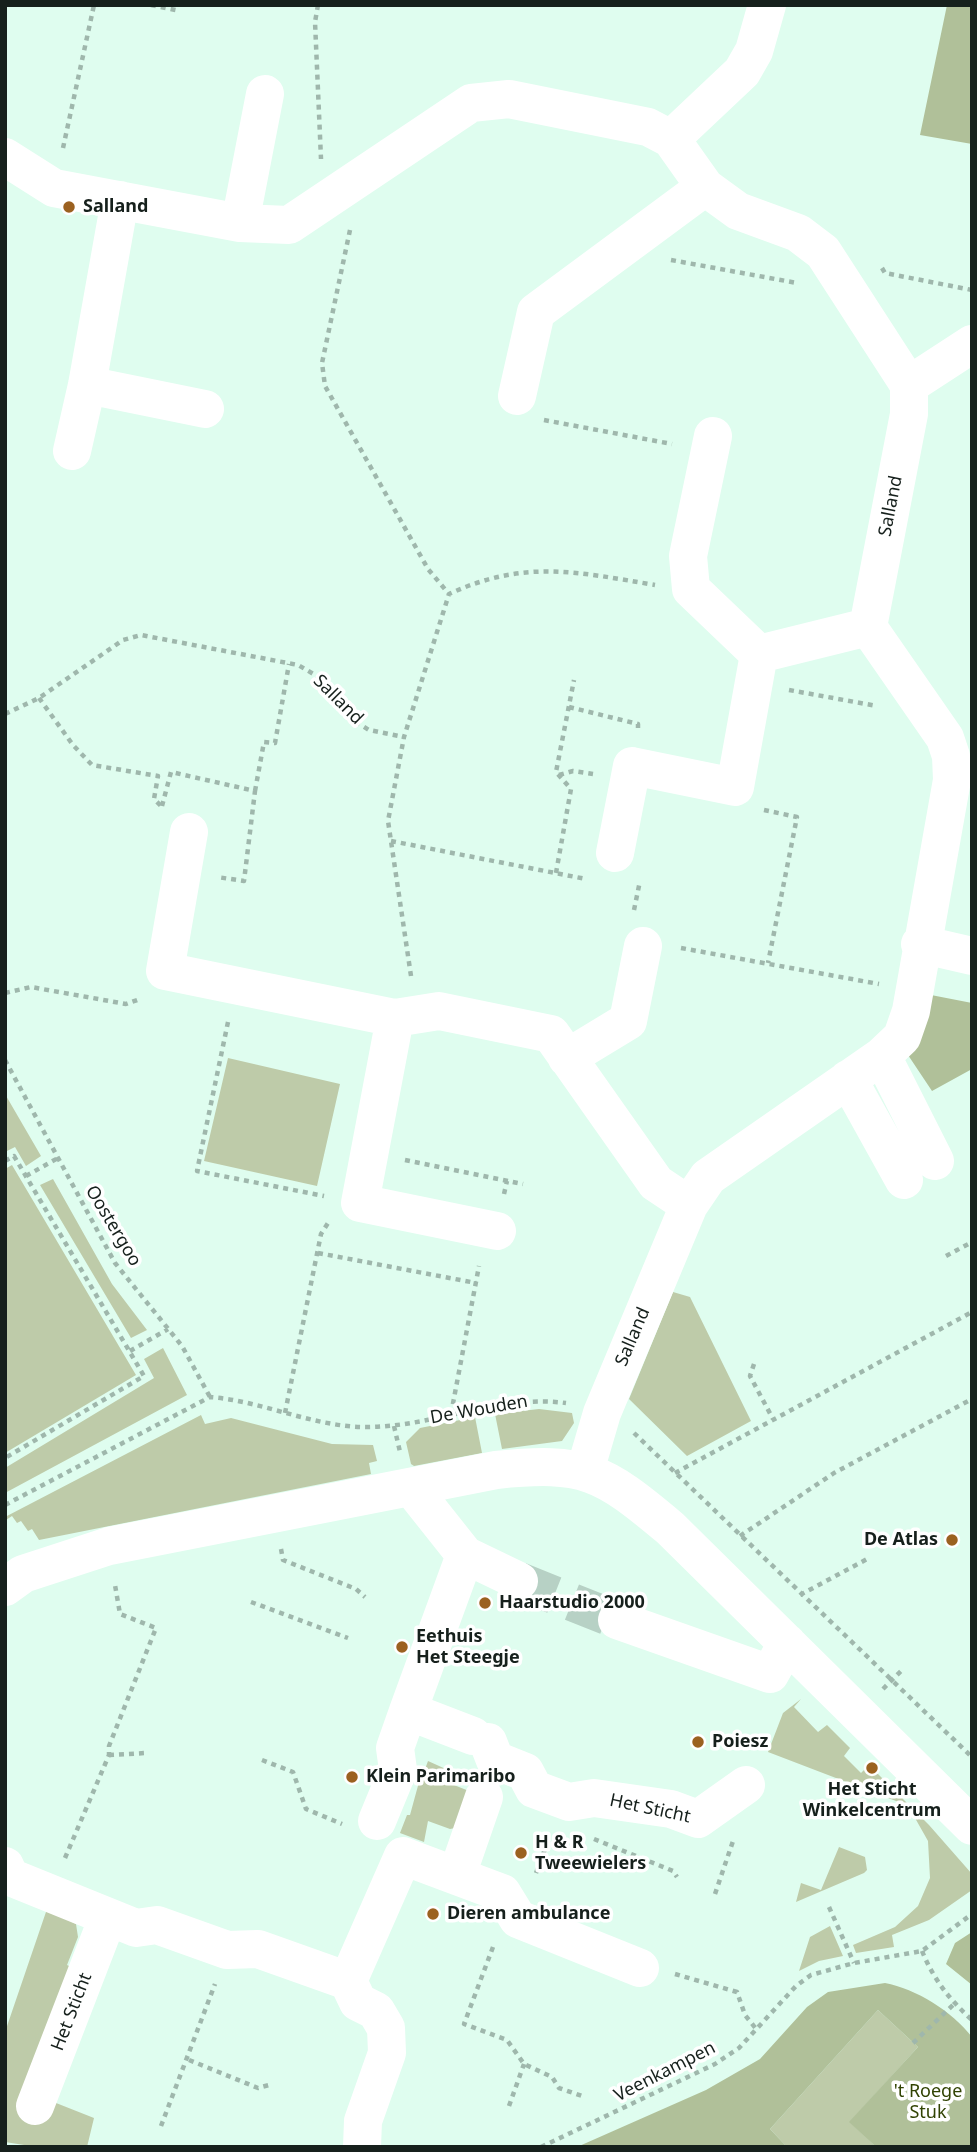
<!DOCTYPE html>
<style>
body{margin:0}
#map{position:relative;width:977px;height:2152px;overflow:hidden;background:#dffdef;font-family:"Noto Sans",sans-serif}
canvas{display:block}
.frame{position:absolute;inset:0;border:7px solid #16201c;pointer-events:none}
</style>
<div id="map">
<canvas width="977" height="2152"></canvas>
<div class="frame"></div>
</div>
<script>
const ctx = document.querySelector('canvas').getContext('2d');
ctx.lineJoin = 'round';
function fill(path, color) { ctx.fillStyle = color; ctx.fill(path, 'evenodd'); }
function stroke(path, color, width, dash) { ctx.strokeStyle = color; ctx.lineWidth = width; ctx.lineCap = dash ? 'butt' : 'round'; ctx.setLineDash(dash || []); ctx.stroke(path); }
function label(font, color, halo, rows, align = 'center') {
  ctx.font = font + ' "Noto Sans",sans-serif'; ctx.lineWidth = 7; ctx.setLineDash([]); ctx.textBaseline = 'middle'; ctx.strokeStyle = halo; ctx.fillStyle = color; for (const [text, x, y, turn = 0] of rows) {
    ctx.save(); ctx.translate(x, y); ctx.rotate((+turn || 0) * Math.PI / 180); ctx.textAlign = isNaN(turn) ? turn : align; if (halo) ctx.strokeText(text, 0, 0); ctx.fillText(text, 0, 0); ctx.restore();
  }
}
const green = new Path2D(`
 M 228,1058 L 340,1084 L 317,1186 L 204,1161 Z
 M 5,1094 L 41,1156 L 26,1166 L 15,1147 L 5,1152 Z
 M 12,1165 L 136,1375 L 5,1453 L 5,1169 Z
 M 53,1179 L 112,1284 L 147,1330 L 131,1338 L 40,1185 Z
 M 673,1292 L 690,1297 L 751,1421 L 687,1456 L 629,1399 Z
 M 163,1348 L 187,1395 L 5,1493 L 5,1468 L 154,1378 L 144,1359 Z
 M 539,1409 L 572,1413 L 574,1423 L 562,1441 L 502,1449 L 495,1414 Z
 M 201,1415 L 205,1424 L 231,1418 L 332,1444 L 373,1445 L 377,1461 L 369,1463 L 371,1474 L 39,1540 L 32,1529 L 28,1531 L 21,1521 L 17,1523 L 12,1516 L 6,1520 L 5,1517 Z
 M 475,1417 L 482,1453 L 414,1466 L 411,1464 L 406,1442 L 420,1428 Z
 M 801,1699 L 794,1707 L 818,1732 L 827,1725 L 850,1748 L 844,1756 L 861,1773 L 869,1765 L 929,1825 L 972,1874 L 972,1890 L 929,1920 L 892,1935 L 894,1947 L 856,1953 L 853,1945 L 895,1927 L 918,1906 L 930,1878 L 928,1841 L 915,1818 L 896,1801 L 768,1752 L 783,1713 Z
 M 428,1761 L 448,1770 L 444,1781 L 469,1791 L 455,1828 L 450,1829 L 428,1821 L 424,1842 L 400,1833 L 407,1815 L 410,1815 L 419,1782 L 422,1783 L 426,1774 L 424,1772 Z
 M 839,1847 L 865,1857 L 867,1870 L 864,1873 L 796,1902 L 801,1883 L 821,1890 Z
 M 47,1909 L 76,1924 L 78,1937 L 67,1965 L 71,1967 L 51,2101 L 94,2118 L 87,2147 L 37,2147 L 5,2142 L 5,2032 Z
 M 830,1926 L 843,1956 L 819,1961 L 799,1971 L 810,1937 Z
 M 878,2010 L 918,2047 L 850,2122 L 876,2147 L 787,2147 L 770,2129 Z`);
const forest = new Path2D(`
 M 947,5 L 972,5 L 972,144 L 920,135 Z
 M 931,995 L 972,1003 L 972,1069 L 932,1091 L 908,1055 Z
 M 972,1932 L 972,1985 L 946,1964 L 955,1943 Z
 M 885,1983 C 916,1989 952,2011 972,2037 L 972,2147 L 876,2147 L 849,2122 L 918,2047 L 878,2010 L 770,2129 L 787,2147 L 577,2147 L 706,2090 L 760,2059 L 807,2007 L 828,1992 Z`);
const minorTunnel = new Path2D(`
 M 519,1581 L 617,1620`);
const path = new Path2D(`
 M 151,5 L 180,11
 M 318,5 L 315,22 L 321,159
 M 63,148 L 94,5
 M 350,230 L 322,363 L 325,386 L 428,569 L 449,594
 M 671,260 L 797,283
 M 882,268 L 885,273 L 972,290
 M 544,420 L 672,444
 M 789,690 L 877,706
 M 39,698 L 73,745 L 92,765 L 158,776 L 154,799 L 162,807
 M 569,707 L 638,724 L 638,728
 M 5,714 L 39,698 L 123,640 L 141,635 L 298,665 L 317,676 L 353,720 L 369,730 L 404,737
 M 559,775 L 573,771 L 593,774
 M 255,791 L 264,742 L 275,743 L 289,664
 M 162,806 L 171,772 L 255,791 L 244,881 L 217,877
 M 764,810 L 797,817 L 768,963
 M 391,841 L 586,879
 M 556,873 L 571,789 L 556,772 L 574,680
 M 634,910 L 640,881
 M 681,948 L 879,984
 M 411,976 L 388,821 L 404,737 L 449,594 C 525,559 577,572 655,585
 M 5,993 L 31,987 L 126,1004 L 140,999
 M 228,1022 L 197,1171 L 324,1196
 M 5,1060 L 115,1263 L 182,1346 L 210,1397
 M 405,1160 L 523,1184
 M 5,1161 L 14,1156 L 144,1376 L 5,1458
 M 26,1176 L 58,1158
 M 504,1194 L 507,1181
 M 318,1253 L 476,1283
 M 946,1256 L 972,1242
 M 130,1351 L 168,1329
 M 754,1364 L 750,1376 L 773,1419
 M 285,1413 L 321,1234 L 328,1223
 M 451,1414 L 479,1266
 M 394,1426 L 400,1452
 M 634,1433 L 972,1757
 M 675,1473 L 972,1312
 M 5,1505 L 210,1397 C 262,1401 311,1426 363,1427 C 433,1428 496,1394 566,1403
 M 740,1536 L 834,1473 L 972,1399
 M 281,1549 L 283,1560 L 356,1589 L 365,1597
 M 800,1595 L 869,1558
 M 251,1602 L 348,1638
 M 883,1689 L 902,1670
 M 109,1755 L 146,1753
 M 262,1760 L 293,1772 L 306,1809 L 342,1824
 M 594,1839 L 673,1871 L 677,1877
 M 65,1858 L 109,1755 L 109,1746 L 156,1628 L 120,1614 L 115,1585
 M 536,1873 L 550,1836
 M 715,1894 L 733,1841
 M 829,1907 L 854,1963
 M 493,1947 L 464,2024 L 507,2040 L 524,2064 L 552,2077 L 559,2088 L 582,2096
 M 922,1951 C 934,1980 949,1999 972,2020
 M 675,1974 L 737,1992 L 745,2015 L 757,2030
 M 913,2043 L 954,2004
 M 189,2060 L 258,2088 L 269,2085
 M 509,2106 L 524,2064
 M 161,2126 L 215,1984
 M 541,2147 L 715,2064 L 739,2048 L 796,1986 L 811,1975 L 854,1963 L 922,1951 L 972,1914`);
const minor = new Path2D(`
 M 671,139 L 742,72 L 754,51 L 767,5
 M 5,157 L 54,188 L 240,223 L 289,225 L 471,103 L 509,99 L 648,127 L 671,139 L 705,187 L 738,211 L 798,233 L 823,252 L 909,385 L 909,414 L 868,627 L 945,738 L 951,756 L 952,780 L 911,1011 L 902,1037 L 882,1056 L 708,1177 L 689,1205 L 602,1413 L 585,1471
 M 240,223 L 265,94
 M 87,385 L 205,409
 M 909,385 L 972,344
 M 517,396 L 536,312 L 705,187
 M 713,436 L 688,556 L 691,589 L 759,654
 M 72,451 L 87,385 L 120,200
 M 759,654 L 868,627
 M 189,832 L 165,971 L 395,1018 L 439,1011 L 551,1034 L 656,1183 L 689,1205
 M 615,853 L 632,766 L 735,787 L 759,654
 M 920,944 L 972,956
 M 395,1018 L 360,1203 L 497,1231
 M 882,1056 L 935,1161
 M 567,1058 L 628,1021 L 643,946
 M 848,1079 L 904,1180
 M 411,1487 L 465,1555 L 519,1581
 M 465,1555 L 408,1711 L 473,1736
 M 5,1587 L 23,1574 L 109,1546 L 496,1470 C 585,1461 602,1471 670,1528 L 972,1826
 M 617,1620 L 770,1674 L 787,1643
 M 488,1742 L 495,1760 L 525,1772 L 534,1789 L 569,1802 L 594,1798 L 671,1809 L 698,1819 L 746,1785
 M 377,1821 L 398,1770 L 395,1748 L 408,1711
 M 5,1866 L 10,1877 L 136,1928 L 157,1925 L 227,1950 L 258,1949 L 348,1981 L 403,1856 L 502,1893 L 518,1919 L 640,1968
 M 457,1875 L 484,1797
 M 348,1981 L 358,2002 L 376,2011 L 386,2028 L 387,2053 L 363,2121 L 362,2147
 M 35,2106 L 108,1917`);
const markers = [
 [69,207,7,"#9b6120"],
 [952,1540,7,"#9b6120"],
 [485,1603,7,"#9b6120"],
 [402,1647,7,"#9b6120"],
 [698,1742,7,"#9b6120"],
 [872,1768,7,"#9b6120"],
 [352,1777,7,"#9b6120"],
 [521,1853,7,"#9b6120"],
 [433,1914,7,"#9b6120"]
];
const poiNames = [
 ["Salland",83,207],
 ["De Atlas",938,1540,"right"],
 ["Haarstudio 2000",499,1603],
 ["Eethuis",416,1637],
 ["Het Steegje",416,1658],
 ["Poiesz",712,1742],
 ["Klein Parimaribo",366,1777],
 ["Het Sticht",872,1790,"center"],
 ["Winkelcentrum",872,1811,"center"],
 ["H & R",535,1843],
 ["Tweewielers",535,1864],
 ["Dieren ambulance",447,1914]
];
const streetNames = [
 ["Salland",891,506,-79],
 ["Salland",338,700,45],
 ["Oostergoo",113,1226,59],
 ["Salland",633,1337,-67],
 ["De Wouden",479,1410,-10],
 ["Het Sticht",650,1809,12],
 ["Het Sticht",72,2012,-69],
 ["Veenkampen",665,2072,-27]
];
const parkNames = [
 ["'t Roege",928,2092],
 ["Stuk",928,2113]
];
fill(green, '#becba9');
fill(forest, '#b0c099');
stroke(minorTunnel, '#b7d1c5', 38, [38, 19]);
stroke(path, '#9fb7ac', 4.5, [5, 5]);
stroke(minor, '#fff', 38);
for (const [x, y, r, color] of markers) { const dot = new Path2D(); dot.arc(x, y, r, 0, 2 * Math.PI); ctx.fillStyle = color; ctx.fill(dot); stroke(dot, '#fff', 2.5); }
label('bold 18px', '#16201c', '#fff', poiNames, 'left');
label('18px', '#16201c', '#fff', streetNames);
label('18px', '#314303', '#fff', parkNames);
</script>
